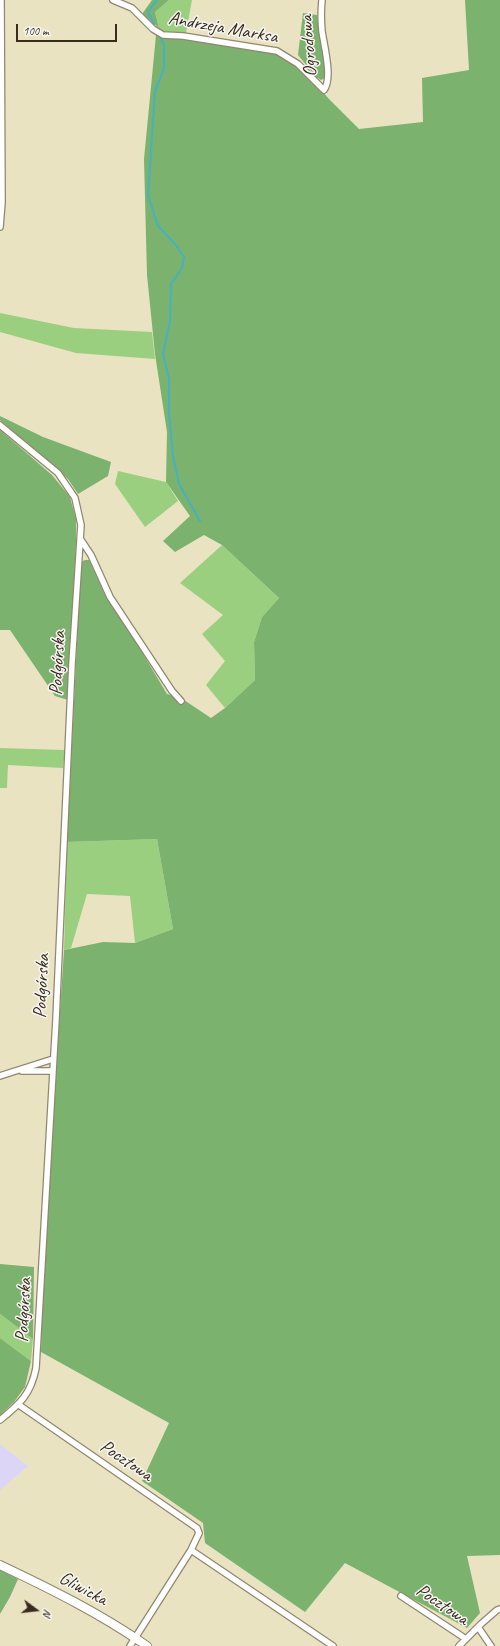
<!DOCTYPE html>
<meta charset="utf-8">
<style>
body{margin:0}
#map{position:relative;width:500px;height:1646px;overflow:hidden;background:#e9e3c2;font-family:Caveat,sans-serif}
canvas{display:block}
.north{position:absolute;left:16px;top:1590px;width:40px;height:40px;-webkit-text-stroke:3px #f6f6f2;paint-order:stroke;rotate:105deg;font-size:11px;font-weight:700;line-height:16px;text-align:center;color:#3b2a1e}
.north::after{content:'';display:block;margin:auto;width:14px;height:18px;background:#3b2a1e;clip-path:polygon(50% 0,100% 100%,50% 72%,0 100%)}
.scale{position:absolute;left:16px;top:24px;width:101px;height:18px;box-sizing:border-box;border:2px solid #3b2a1e;border-top:0;padding-left:5px;font-size:12px;line-height:14px;white-space:nowrap;color:#3b2a1e;-webkit-text-stroke:3px #f6f6f2;paint-order:stroke}
</style>
<div id="map">
<canvas width="500" height="1646"></canvas>
<div class="north">N</div>
<div class="scale">100 m</div>
</div>
<script>
const ctx = document.querySelector('canvas').getContext('2d');
ctx.lineJoin = 'round';
function fill(path, color) { ctx.fillStyle = color; ctx.fill(path, 'evenodd'); }
function stroke(path, color, width, dash) { ctx.strokeStyle = color; ctx.lineWidth = width; ctx.lineCap = dash ? 'butt' : 'round'; ctx.setLineDash(dash || []); ctx.stroke(path); }
function label(font, color, halo, rows, align = 'center') {
  ctx.font = font + ' Caveat,sans-serif'; ctx.lineWidth = 3; ctx.setLineDash([]); ctx.textBaseline = 'middle'; ctx.strokeStyle = halo; ctx.fillStyle = color; for (const [text, x, y, turn = 0] of rows) {
    ctx.save(); ctx.translate(x, y); ctx.rotate((+turn || 0) * Math.PI / 180); ctx.textAlign = isNaN(turn) ? turn : align; if (halo) ctx.strokeText(text, 0, 0); ctx.fillText(text, 0, 0); ctx.restore();
  }
}
const built = new Path2D(`
 M 0,1444 L 28,1466 L 0,1490 Z`);
const green = new Path2D(`
 M 169,0 L 192,0 L 186,33 L 163,32 L 159,28 L 155,12 Z
 M 0,313 L 74,328 L 152,332 L 155,359 L 76,353 L 0,332 Z
 M 118,471 L 166,482 L 178,501 L 145,527 L 115,484 Z
 M 222,545 L 279,598 L 262,617 L 254,642 L 255,680 L 225,708 L 206,685 L 225,661 L 202,634 L 223,615 L 180,583 Z
 M 0,748 L 65,750 L 63,768 L 8,765 L 7,788 L 0,788 Z
 M 157,839 L 173,929 L 135,943 L 130,896 L 87,894 L 71,948 L 64,950 L 67,842 Z
 M 0,1314 L 33,1339 L 31,1361 L 0,1338 Z`);
const forest = new Path2D(`
 M 152,0 L 169,0 L 155,12 L 159,28 L 142,14 Z
 M 465,0 L 500,0 L 500,1555 L 467,1556 L 480,1613 L 467,1628 L 345,1563 L 305,1612 L 205,1543 L 203,1523 L 142,1481 L 169,1423 L 41,1352 L 43,1268 L 64,950 L 103,942 L 135,943 L 173,929 L 157,839 L 67,842 L 81,562 L 85,560 L 89,560 L 106,597 L 130,632 L 167,694 L 184,700 L 211,718 L 225,708 L 255,680 L 254,642 L 262,617 L 279,598 L 222,545 L 204,535 L 175,552 L 163,541 L 190,516 L 166,482 L 167,432 L 155,354 L 147,275 L 144,159 L 156,35 L 197,38 L 278,52 L 298,64 L 329,99 L 359,129 L 423,122 L 422,78 L 469,70 Z
 M 303,13 L 317,15 L 325,69 L 325,78 L 321,80 L 316,77 L 298,55 Z
 M 0,416 L 43,437 L 111,462 L 108,476 L 78,494 L 68,479 L 0,420 Z
 M 0,430 L 52,475 L 70,497 L 76,519 L 76,544 L 68,700 L 55,696 L 10,630 L 0,630 Z
 M 0,1264 L 34,1267 L 33,1339 L 0,1314 Z
 M 0,1338 L 31,1361 L 25,1387 L 14,1402 L 0,1415 Z
 M 0,1570 L 18,1579 L 10,1597 L 0,1614 Z`);
const stream = new Path2D(`
 M 154,24 L 148,12 L 157,0
 M 161,39 L 164,45 L 164,69 L 155,91 L 148,195 L 158,226 L 175,244 L 184,257 L 182,268 L 171,284 L 170,321 L 163,354 L 169,378 L 169,413 L 173,456 L 179,484 L 200,521`);
const street = new Path2D(`
 M 113,0 L 132,8 L 153,29 L 163,35 L 183,36 L 277,51 L 298,64 L 324,90 C 333,78 324,46 322,31 C 321,21 321,10 322,0
 M 0,227 L 2,202 L 1,0
 M 0,425 L 58,473 L 75,498 L 81,525 L 72,664 L 56,1019 L 36,1368 C 31,1394 20,1404 0,1420
 M 81,540 L 91,555 L 110,597 L 172,691 L 181,701
 M 22,1071 L 53,1071
 M 0,1076 L 53,1059
 M 19,1405 L 197,1528 L 199,1533 L 191,1550 L 130,1646
 M 191,1550 L 333,1646
 M 401,1596 L 466,1639
 M 478,1627 L 491,1646
 M 459,1646 L 481,1624 L 497,1610 L 500,1609`);
const secondary = new Path2D(`
 M 0,1565 C 51,1589 101,1614 147,1646`);
const streetNames = [
 ["Andrzeja Marksa",223,28,10],
 ["Ogrodowa",309,46,-94],
 ["Podgórska",58,663,-87],
 ["Podgórska",42,986,-87],
 ["Podgórska",24,1310,-87],
 ["Pocztowa",126,1461,34],
 ["Gliwicka",83,1589,28],
 ["Pocztowa",442,1605,34]
];
fill(built, '#ddd5f6');
fill(green, '#9acf80');
fill(forest, '#7bb26e');
stroke(stream, '#45b1c2', 2);
stroke(street, '#928670', 8);
stroke(secondary, '#928670', 10);
stroke(street, '#fff', 5.5);
stroke(secondary, '#fff', 8);
label('19px', '#3b2a1e', '#f6f6f2', streetNames);
</script>
